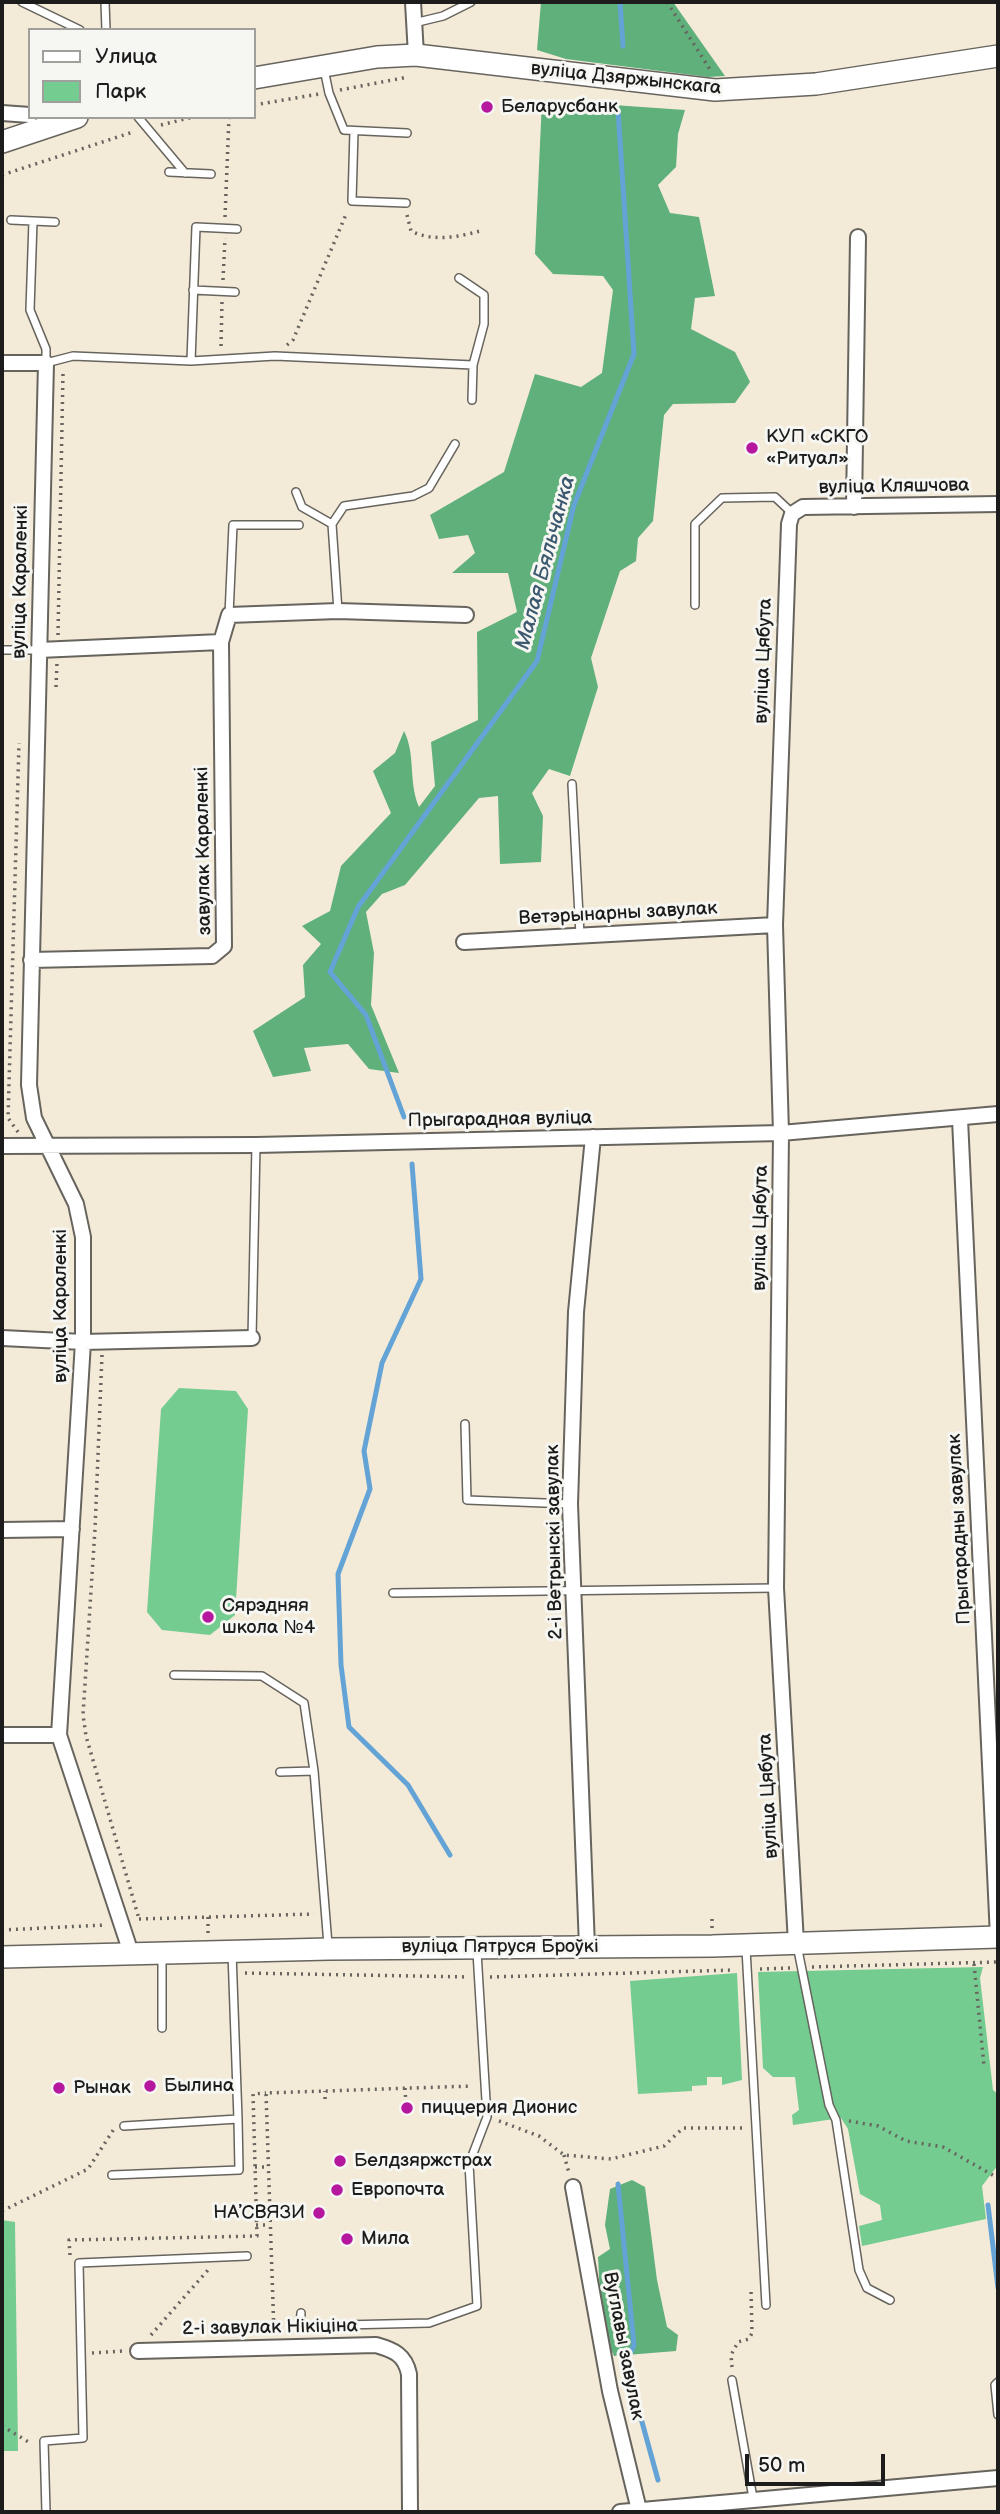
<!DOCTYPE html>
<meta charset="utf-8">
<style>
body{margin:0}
#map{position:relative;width:1000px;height:2514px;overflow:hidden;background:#f3ead8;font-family:"Balsamiq Sans",sans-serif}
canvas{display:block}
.frame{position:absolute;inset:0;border:4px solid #1c1c1c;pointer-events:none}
.legend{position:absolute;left:28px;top:28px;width:228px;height:91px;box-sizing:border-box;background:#f6f6f2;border:2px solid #9f9f9c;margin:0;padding:9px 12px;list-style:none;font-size:21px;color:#1c1c1c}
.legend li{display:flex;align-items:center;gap:14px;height:35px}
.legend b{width:35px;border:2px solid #9f9f9c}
.scale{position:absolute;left:745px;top:2454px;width:140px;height:32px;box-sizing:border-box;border:4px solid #1c1c1c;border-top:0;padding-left:9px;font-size:21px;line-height:24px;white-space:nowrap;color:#1c1c1c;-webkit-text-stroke:5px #f6f6f2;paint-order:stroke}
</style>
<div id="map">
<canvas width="1000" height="2514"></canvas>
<div class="frame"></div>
<ul class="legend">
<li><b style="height:9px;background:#fff"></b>Улица</li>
<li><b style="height:19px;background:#74cc91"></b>Парк</li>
</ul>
<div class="scale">50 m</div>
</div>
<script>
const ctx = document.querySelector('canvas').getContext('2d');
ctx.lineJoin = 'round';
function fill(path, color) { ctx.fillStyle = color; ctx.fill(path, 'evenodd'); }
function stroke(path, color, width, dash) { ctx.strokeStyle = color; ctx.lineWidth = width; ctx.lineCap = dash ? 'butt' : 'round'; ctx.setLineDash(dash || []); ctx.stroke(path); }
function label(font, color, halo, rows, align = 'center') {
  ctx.font = font + ' "Balsamiq Sans",sans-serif'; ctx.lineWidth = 6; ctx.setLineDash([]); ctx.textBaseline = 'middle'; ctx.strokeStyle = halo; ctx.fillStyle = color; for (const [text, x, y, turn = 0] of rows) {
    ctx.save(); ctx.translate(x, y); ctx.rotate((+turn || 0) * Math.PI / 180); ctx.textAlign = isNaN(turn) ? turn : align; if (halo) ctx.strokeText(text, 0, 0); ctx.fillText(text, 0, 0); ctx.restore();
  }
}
const green = new Path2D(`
 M 179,1388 L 236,1391 L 248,1409 L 235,1615 L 210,1635 L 162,1630 L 147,1612 L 161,1409 Z
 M 983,1967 L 980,1978 L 993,2090 L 998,2094 L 998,2165 L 982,2186 L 986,2219 L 862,2246 L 859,2226 L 882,2220 L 880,2205 L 860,2194 L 848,2129 L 841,2118 L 793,2125 L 792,2115 L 799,2110 L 795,2077 L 773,2077 L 763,2068 L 758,1972 Z
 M 737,1973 L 742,2080 L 722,2085 L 722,2077 L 707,2077 L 707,2085 L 692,2086 L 692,2091 L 638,2094 L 630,1981 Z
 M 2,2220 L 15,2222 L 18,2451 L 2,2451 Z`);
const forest = new Path2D(`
 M 541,2 L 673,2 L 725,76 L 708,77 L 566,59 L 537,50 Z
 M 542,100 L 685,110 L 678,134 L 676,167 L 658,185 L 670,213 L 699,217 L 715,296 L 695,298 L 691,329 L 735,352 L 750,382 L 735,403 L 673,404 L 664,415 L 653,521 L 638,538 L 636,561 L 620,571 L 591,658 L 598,687 L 570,776 L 549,769 L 532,793 L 543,816 L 541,862 L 500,864 L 498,796 L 479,798 L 405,885 L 382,894 L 366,912 L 374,953 L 371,1005 L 399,1073 L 369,1069 L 348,1044 L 304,1048 L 311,1071 L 273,1077 L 253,1031 L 305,997 L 303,965 L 321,944 L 302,926 L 330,911 L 341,866 L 391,813 L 373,771 L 395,753 L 404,731 C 416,755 408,781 419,807 L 435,786 L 431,742 L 478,720 L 477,632 L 517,612 L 508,573 L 452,573 L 475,553 L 468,535 L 439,539 L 430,515 L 504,472 L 535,374 L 581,387 L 602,373 L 613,290 L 603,276 L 553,274 L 535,254 Z
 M 632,2180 L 645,2187 L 657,2280 L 667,2327 L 678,2335 L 676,2351 L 614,2356 C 599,2326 600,2289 598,2257 L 610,2249 L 605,2225 L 610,2189 Z`);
const stream = new Path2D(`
 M 620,2 L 623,46
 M 404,1117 L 366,1015 L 330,972 L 358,907 L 537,661 L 574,505 L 634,354 L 618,110
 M 412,1164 L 421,1279 L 382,1363 L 364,1451 L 370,1489 L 338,1574 L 341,1665 L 349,1727 L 408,1785 L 450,1855
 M 618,2184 L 634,2345 L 626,2364 L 658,2480
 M 988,2205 L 998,2288`);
const path = new Path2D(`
 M 667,2 L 711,71
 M 340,90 L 408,77
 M 254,105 L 319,94
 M 161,125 L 193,117
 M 2,175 L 133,132
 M 407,215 L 411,231 C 432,242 459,237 480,231
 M 225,217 L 229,117
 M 223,280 L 225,238
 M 287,345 L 293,340 L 347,212
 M 221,346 L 222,301
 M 58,635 L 63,373
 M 56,687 L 57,663
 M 18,1132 L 8,1118 L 19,743
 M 102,1355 L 95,1529 L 83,1715 L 86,1736 L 139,1919
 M 208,1917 L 208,1933
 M 139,1919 L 314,1914
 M 712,1928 L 712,1916
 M 2,1930 L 105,1925
 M 974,1964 L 984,2066
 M 812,1967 L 998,1962
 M 760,1969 L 790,1968
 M 245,1973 L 469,1977
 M 490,1977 L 734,1970
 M 405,2088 L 406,2104
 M 325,2099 L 325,2091
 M 499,2121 L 539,2136 L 564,2155 L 611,2159 L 664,2146 L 683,2128 L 746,2128
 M 849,2121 L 878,2126 L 906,2141 L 943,2147 L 998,2178
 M 564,2155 L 569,2173
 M 255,2167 L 268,2167
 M 2,2211 L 88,2169 L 114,2129
 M 256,2225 L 270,2225
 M 70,2255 L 69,2240 L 257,2236 L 253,2094 L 266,2093
 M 274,2334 L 266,2093 L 472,2086
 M 151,2335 L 208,2270
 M 92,2353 L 123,2351
 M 732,2367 L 731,2355 L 738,2342 L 749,2339 L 752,2333 L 751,2290
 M 2,2426 L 32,2444`);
const lane = new Path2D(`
 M 22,2 L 80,30
 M 105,2 L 106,30
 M 414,23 L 443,16 L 471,2
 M 324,69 L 329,93 L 344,130 L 407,133
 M 138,117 L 185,173
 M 354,131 L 352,201 L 406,203
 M 169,172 L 211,174
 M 11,220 L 55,222
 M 33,221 L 30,310 L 46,349 L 46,363 L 73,356 L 191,361 L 275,356 L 473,365
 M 459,278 L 484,295 L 484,324 L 473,365 L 472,400
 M 193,290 L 235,292
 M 191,361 L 196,227 L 237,229
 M 296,492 L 302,507 L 332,524
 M 695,605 L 695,524 L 722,498 L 775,497 L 792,513
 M 338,611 L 332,524 L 344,506 L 413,496 L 429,488 L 455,444
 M 229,615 L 233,525 L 299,525
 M 2,650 L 39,650
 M 572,784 L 580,935
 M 252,1338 L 256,1145
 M 465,1424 L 467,1500 L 570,1504
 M 393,1593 L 776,1588
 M 174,1675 L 262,1676 L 304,1703 L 314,1771 L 328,1945
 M 280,1772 L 314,1771
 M 797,1945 L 829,2105 L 836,2120 L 859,2270 L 867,2288 L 890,2300
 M 746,1949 L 766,2305
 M 162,2028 L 162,1956
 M 124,2126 L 238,2119 L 232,1953
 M 112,2175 L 239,2170 L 238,2119
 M 301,2313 L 300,2326 L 429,2323 L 477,2306 L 469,2164 L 487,2117 L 477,1952
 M 732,2380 L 753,2498
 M 998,2382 L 995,2385 L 998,2415
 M 46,2512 L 44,2441 L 83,2438 L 79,2263 L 247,2256`);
const street = new Path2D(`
 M 413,2 L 416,55
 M 2,113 L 30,115
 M 2,363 L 46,363 L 29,1085 L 34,1118 L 76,1204 L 83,1237 L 83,1342 L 59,1735 L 132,1956
 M 854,507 L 858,237
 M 39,650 L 221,642
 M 464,942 L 775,925
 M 31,960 L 212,956 L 224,946 L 221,642 L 229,615 L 338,611 L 466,615
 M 960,1119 L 998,1937
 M 2,1146 L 256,1145 L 781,1133 L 998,1114
 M 2,1338 L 83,1342 L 252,1338
 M 2,1530 L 72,1529
 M 2,1735 L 59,1735
 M 796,1943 L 776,1588 L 781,1133 L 775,925 L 789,524 L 792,514 L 803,507 L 998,504
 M 587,1947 L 570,1504 L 576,1312 L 593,1137
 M 573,2187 L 610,2391 L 639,2510
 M 138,2351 L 376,2345 C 394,2350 405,2355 409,2374 L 410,2512
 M 620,2512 L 998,2478`);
const secondary = new Path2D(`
 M 254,78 L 377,57 L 416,55 L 715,90 L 816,84 L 998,56
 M 2,142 L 77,117
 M 2,1957 L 329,1949 L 712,1946 L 998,1937`);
const markers = [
 [487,107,7,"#b5179e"],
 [752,448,7,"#b5179e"],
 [208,1617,7,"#b5179e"],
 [150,2086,7,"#b5179e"],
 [59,2088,7,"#b5179e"],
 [407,2108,7,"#b5179e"],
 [340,2161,7,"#b5179e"],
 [337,2190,7,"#b5179e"],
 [319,2213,7,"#b5179e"],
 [347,2239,7,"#b5179e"]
];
const streetNames = [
 ["вуліца Дзяржынскага",626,79,6],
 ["вуліца Кляшчова",894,487,-1],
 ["вуліца Караленкі",21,582,-89],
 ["вуліца Цябута",764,661,-88],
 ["завулак Караленкі",204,851,-91],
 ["Ветэрынарны завулак",618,914,-3],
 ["Прыгарадная вуліца",500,1120,-1],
 ["вуліца Цябута",761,1228,-89],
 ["вуліца Караленкі",61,1306,-90],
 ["Прыгарадны завулак",960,1529,-93],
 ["2-і Ветрынскі завулак",555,1542,-91],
 ["вуліца Цябута",769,1796,-93],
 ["вуліца Пятруся Броўкі",500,1947],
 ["2-і завулак Нікіціна",270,2328,-1],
 ["Вуглавы завулак",623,2346,79]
];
const poiNames = [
 ["Беларусбанк",501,107],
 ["КУП «СКГО",766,437],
 ["«Ритуал»",766,459],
 ["Сярэдняя",222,1606],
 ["школа №4",222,1628],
 ["Былина",164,2086],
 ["Рынак",73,2088],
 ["пиццерия Дионис",421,2108],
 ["Белдзяржстрах",354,2161],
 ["Европочта",351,2190],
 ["НАʼСВЯЗИ",305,2213,"right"],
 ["Мила",361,2239]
];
const waterNames = [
 ["Малая Бяльчанка",546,563,-75]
];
fill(green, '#74cc91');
fill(forest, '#5fb07b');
stroke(stream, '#64a3d6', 5);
stroke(lane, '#67645e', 10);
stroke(street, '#67645e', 18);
stroke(secondary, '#67645e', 24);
stroke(path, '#67645e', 3.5, [2, 5]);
stroke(lane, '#fff', 7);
stroke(street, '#fff', 14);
stroke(secondary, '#fff', 21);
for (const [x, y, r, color] of markers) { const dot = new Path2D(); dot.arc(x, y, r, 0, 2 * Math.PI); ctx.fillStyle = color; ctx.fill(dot); stroke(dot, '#f6f6f2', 2.5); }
label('19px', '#1c1c1c', '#f6f6f2', streetNames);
label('19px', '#1c1c1c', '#f6f6f2', poiNames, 'left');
label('italic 21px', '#3c5970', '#f6f6f2', waterNames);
</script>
